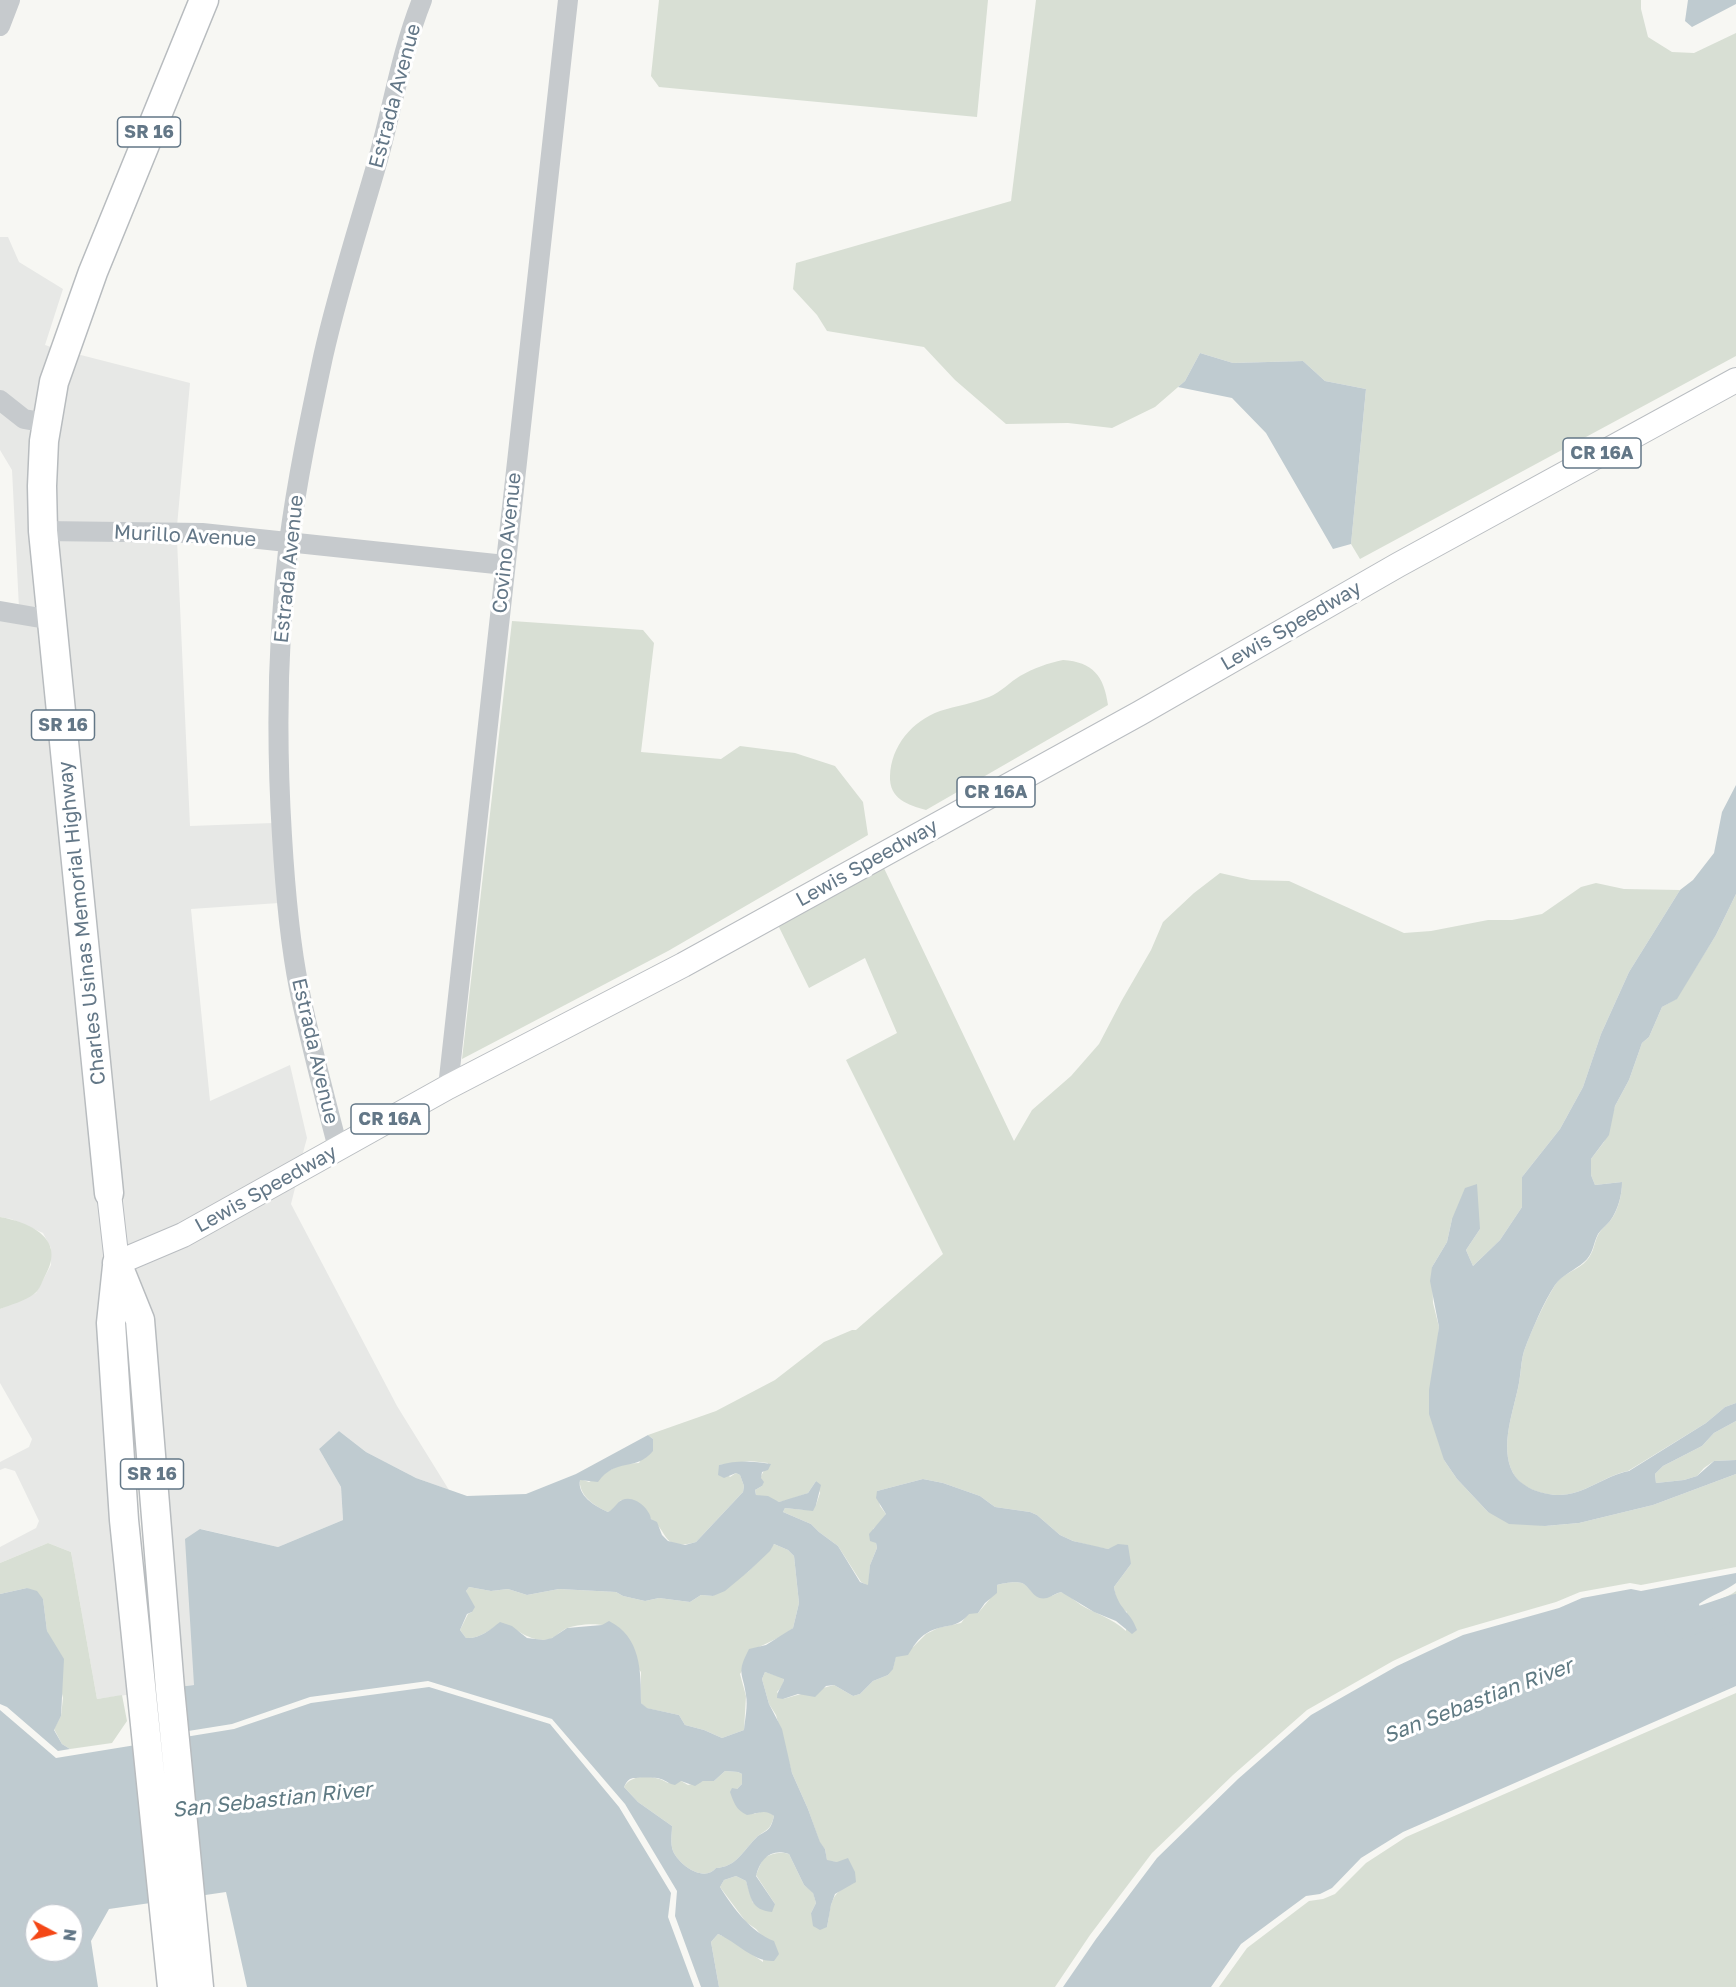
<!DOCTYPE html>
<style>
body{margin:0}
#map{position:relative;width:1736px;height:1987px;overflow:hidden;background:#f7f7f3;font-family:"Golos Text",sans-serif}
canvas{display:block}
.north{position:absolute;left:24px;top:1903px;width:60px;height:60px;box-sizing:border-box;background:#fff;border:2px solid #c1c9cf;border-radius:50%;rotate:97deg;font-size:16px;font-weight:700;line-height:24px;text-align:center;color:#637787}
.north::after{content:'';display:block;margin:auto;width:21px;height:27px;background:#f44716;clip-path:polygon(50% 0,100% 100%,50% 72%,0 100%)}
</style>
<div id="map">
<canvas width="1736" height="1987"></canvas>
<div class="north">N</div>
</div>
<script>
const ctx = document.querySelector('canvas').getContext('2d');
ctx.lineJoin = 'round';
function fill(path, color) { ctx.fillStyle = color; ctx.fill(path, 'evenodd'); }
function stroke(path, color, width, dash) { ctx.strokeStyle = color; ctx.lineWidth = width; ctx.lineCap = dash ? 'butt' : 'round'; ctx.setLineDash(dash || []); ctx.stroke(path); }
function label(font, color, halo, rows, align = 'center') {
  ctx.font = font + ' "Golos Text",sans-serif'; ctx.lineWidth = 6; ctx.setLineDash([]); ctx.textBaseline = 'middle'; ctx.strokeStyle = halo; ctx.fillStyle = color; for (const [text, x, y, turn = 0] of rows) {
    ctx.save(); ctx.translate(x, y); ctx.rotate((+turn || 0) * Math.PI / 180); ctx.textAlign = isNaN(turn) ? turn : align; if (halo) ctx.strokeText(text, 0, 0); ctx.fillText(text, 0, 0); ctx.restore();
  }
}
const built = new Path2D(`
 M 0,237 L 8,237 L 19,262 L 63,289 L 45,345 L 57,349 L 40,415 L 28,413 L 0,390 Z
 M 73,353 L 190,383 L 177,526 L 51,525 L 50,487 Z
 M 0,410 L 38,429 L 43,612 L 19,608 L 12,470 L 0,450 Z
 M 52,539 L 177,540 L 190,826 L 273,823 L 279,903 L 191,909 L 210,1101 L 290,1065 L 307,1138 L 301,1160 L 124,1252 Z
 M 0,618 L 45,626 L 101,1200 L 133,1694 L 97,1699 L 71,1552 L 48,1543 L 0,1563 L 0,1547 L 36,1528 L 39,1521 L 15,1471 L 5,1468 L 0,1470 L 0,1462 L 29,1447 L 32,1439 L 0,1383 L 0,1309 L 36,1293 L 51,1265 L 51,1248 L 43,1233 L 11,1219 L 0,1217 Z
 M 297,1180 L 291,1204 L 397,1406 L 449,1490 L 416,1478 L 366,1452 L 339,1431 L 319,1449 L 341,1487 L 343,1520 L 278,1547 L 201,1529 L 194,1685 L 178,1687 L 127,1267 Z`);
const green = new Path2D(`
 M 659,0 L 988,0 L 977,117 L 659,87 L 651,76 Z
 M 1036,0 L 1641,0 L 1641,9 L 1648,37 L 1672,52 L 1694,53 L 1736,33 L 1736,356 L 1360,559 L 1351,544 L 1366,389 L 1325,381 L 1303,361 L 1233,363 L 1200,353 L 1185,381 L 1155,407 L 1112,428 L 1068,423 L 1006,424 L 955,380 L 924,347 L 827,331 L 817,315 L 793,289 L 796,263 L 1011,201 Z
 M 512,621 L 643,630 L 654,643 L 641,752 L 721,759 L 740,746 L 795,753 L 835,766 L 863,802 L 868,835 L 668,951 L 462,1059 Z
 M 1063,660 C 1093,662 1104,676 1108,705 L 926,810 C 908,805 889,799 890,776 C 891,746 912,721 940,711 C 956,706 974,703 989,697 C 1001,692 1010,682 1020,676 C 1034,668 1048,663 1063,660 Z
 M 882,864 L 1014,1141 L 1032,1110 L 1071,1076 L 1099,1044 L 1122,1000 L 1151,950 L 1163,922 L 1194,893 L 1220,873 L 1251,880 L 1289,881 L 1404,933 L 1431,931 L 1488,920 L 1512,920 L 1542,914 L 1581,887 L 1596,883 L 1624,889 L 1680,890 L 1629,972 L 1601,1034 L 1583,1087 L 1560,1129 L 1522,1177 L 1522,1207 L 1500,1240 L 1473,1266 L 1466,1250 L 1480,1229 L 1452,1219 L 1447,1242 L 1432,1267 L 1433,1303 L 1439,1327 L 1437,1350 L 1444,1460 L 1457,1479 L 1488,1512 L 1545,1526 L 1579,1523 L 1653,1505 L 1736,1474 L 1736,1567 L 1641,1585 L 1630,1583 L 1580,1592 L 1556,1602 L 1459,1630 L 1393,1661 L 1307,1710 L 1233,1775 L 1152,1853 L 1090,1935 L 1055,1987 L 719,1987 L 711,1942 L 718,1934 L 730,1939 L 763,1962 L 763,1937 L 756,1929 L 746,1922 L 720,1887 L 724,1880 L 736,1876 L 746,1881 L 753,1903 L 775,1904 L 756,1875 L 763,1858 C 772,1854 779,1851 789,1854 L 804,1885 L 813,1892 L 816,1903 L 811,1913 L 827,1927 C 830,1914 829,1898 841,1890 L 837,1862 L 827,1861 L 825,1849 L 820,1843 L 808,1809 L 792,1773 L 776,1715 L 769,1704 L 762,1679 L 765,1672 L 784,1678 L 783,1685 L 777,1692 L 783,1699 L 834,1685 L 853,1696 L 860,1694 L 873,1681 L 888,1675 L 893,1668 L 896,1656 L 913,1647 L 926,1634 L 938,1628 L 961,1623 L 969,1613 L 978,1613 L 989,1600 L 997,1585 C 1003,1583 1016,1581 1022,1583 C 1030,1586 1033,1599 1047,1597 C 1051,1597 1057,1593 1061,1592 C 1068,1594 1074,1600 1081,1605 C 1096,1614 1112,1618 1126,1631 L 1127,1612 C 1117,1606 1116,1598 1114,1587 L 1131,1564 L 1114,1547 L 1108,1549 L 1096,1547 L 1073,1541 L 1060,1535 L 1037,1515 L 1030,1512 L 995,1507 L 980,1496 L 943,1483 L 923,1479 L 877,1491 L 880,1506 L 886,1514 L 883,1520 L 873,1529 L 877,1548 L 870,1565 L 869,1586 L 861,1582 L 838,1546 L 819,1532 L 811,1524 L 783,1512 L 785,1508 L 805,1510 L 816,1505 L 820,1493 L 816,1481 L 808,1493 L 788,1500 L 779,1502 L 756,1495 L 755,1490 L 762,1486 L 760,1478 L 768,1463 L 750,1461 L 719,1465 L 730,1477 L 736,1473 L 740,1475 L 744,1486 L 743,1492 L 696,1542 C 662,1552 670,1533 650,1518 C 641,1512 630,1506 621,1500 L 614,1509 L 608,1512 C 594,1506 578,1495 580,1479 L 589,1482 L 621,1464 L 639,1463 L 653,1439 L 648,1435 L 716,1411 L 775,1380 L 824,1342 L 852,1330 L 856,1330 L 943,1254 L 846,1060 L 897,1033 L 865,958 L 809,988 L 776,921 Z
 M 1736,894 L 1736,1403 L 1725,1407 L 1706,1423 L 1628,1471 C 1603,1476 1584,1496 1556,1495 C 1540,1494 1521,1488 1513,1473 C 1499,1446 1514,1410 1519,1383 C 1521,1373 1521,1361 1524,1351 C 1531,1331 1544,1303 1555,1285 C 1562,1273 1579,1270 1587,1260 C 1594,1252 1594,1243 1598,1235 C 1601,1229 1606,1226 1610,1221 C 1618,1211 1622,1195 1622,1182 L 1595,1185 L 1591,1175 L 1591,1159 L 1604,1142 L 1615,1106 L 1629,1080 L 1642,1043 L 1649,1037 L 1662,1007 L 1676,999 L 1716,935 Z
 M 0,1217 C 29,1222 66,1238 46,1274 C 43,1279 40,1290 34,1294 C 25,1301 10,1305 0,1309 Z
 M 1736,1421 L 1736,1460 L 1714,1461 L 1704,1468 L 1697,1476 L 1684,1480 L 1656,1483 L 1655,1474 L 1663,1466 L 1702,1446 L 1714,1433 Z
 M 48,1543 L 71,1552 L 97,1699 L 122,1695 L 127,1721 L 112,1743 L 70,1749 L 62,1744 L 54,1729 L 61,1716 L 63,1698 L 47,1631 L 43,1599 L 27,1588 L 0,1594 L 0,1563 Z
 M 774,1544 L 788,1550 L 794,1556 L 799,1603 L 793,1628 L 784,1635 L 757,1648 L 740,1674 L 746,1696 L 744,1730 L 722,1738 L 704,1730 L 685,1725 L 679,1715 L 646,1708 L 641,1703 L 641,1672 L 602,1625 C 593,1623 573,1625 565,1629 C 557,1634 553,1640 544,1640 C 526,1640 516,1627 500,1623 C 490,1630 479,1639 466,1638 L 460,1630 L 468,1614 L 472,1612 L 466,1591 L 469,1587 L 491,1591 L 508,1589 L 527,1595 L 559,1589 L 616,1592 L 623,1596 L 645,1601 L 659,1598 L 690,1602 L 701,1595 L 713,1596 L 749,1571 Z
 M 1736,1591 L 1736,1603 L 1727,1609 L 1716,1611 L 1707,1607 C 1714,1600 1727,1598 1736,1591 Z
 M 1736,1693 L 1736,1987 L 1219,1987 L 1247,1948 L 1309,1901 L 1323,1899 L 1335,1894 L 1366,1863 L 1406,1837 Z
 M 725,1771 L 738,1772 L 742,1774 L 742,1784 L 737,1789 L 754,1814 C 762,1811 767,1810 774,1816 C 770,1833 764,1829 754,1840 C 742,1853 735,1867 716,1868 C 704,1883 679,1865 673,1851 C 670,1843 672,1834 672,1826 L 638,1802 L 624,1787 C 631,1773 656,1775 668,1783 L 681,1781 L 688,1785 L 703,1781 L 714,1781 Z`);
const water = new Path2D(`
 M 1688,0 L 1736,0 L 1736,4 L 1692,27 L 1685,21 Z
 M 1200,353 L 1233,363 L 1303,361 L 1325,381 L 1366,389 L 1351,544 L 1333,549 L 1266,433 L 1232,398 L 1178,387 L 1185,381 Z
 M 1736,785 L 1736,894 L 1716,935 L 1677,999 L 1662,1007 L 1649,1037 L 1642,1043 L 1629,1080 L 1615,1106 L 1609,1135 L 1591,1159 L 1591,1175 L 1595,1185 L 1622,1182 C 1622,1195 1618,1210 1610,1221 C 1607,1225 1601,1229 1598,1234 C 1593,1244 1593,1255 1584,1262 C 1575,1270 1562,1275 1555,1285 C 1543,1303 1532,1330 1524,1351 C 1521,1361 1521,1372 1519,1383 C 1514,1410 1499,1446 1513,1473 C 1521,1487 1540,1494 1556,1495 C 1584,1496 1603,1476 1629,1471 L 1706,1423 L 1725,1407 L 1736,1403 L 1736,1421 L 1714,1433 L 1702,1446 L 1663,1466 L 1655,1474 L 1656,1483 L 1684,1480 L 1697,1476 L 1714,1461 L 1736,1460 L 1736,1474 L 1653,1505 L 1579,1523 L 1545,1526 L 1509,1524 L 1488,1512 L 1457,1479 L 1444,1460 L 1429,1414 L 1429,1390 L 1439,1327 L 1430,1281 L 1432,1267 L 1447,1242 L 1452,1219 L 1465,1188 L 1477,1184 L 1480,1229 L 1466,1250 L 1473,1266 L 1500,1240 L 1522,1207 L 1522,1177 L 1560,1129 L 1583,1087 L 1601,1034 L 1629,972 L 1680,890 L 1693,880 L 1714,853 L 1722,812 Z
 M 339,1431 L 366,1452 L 416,1478 L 467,1496 L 526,1494 L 576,1474 L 648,1435 L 653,1439 L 653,1451 C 636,1472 616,1457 598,1482 L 580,1480 C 577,1495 594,1506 608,1512 C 614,1509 617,1502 622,1500 C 634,1494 650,1509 651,1519 L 657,1522 L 662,1535 L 668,1541 L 685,1545 L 696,1542 L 743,1492 L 744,1486 L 740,1475 L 736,1473 L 724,1478 L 718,1475 L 719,1465 C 737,1460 753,1461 771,1464 L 768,1470 L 762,1472 L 761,1478 L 764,1482 L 762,1486 L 755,1490 L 756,1495 L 768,1496 L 779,1502 L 808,1493 L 816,1481 L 821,1485 L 816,1505 L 813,1511 L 785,1508 L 783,1512 L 811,1524 L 819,1532 L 838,1546 L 860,1582 L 868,1585 L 870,1565 L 877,1548 L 876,1543 L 870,1541 L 869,1534 L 886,1514 L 876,1498 L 877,1491 L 923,1479 L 943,1483 L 980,1496 L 995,1507 L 1030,1512 L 1037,1515 L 1060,1535 L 1073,1541 L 1108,1549 L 1118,1544 L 1128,1545 L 1131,1564 L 1114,1587 C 1118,1610 1130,1610 1137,1630 L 1132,1634 L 1116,1621 L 1094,1612 L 1061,1592 C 1056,1593 1051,1597 1047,1598 C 1033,1601 1031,1587 1022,1583 C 1016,1581 1003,1583 997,1585 L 997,1593 L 985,1603 L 978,1613 L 969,1614 C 956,1630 943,1623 927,1633 C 918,1638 913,1647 908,1655 L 896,1657 L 893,1669 L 888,1675 L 873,1681 L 860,1694 L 853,1696 L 834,1685 L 826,1686 L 815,1697 L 798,1694 L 783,1699 L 777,1698 C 777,1690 783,1686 784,1679 L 765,1672 L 762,1679 L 769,1704 L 782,1729 L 792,1773 L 808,1809 L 820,1842 L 825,1849 L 827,1860 L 837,1862 L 848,1858 L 855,1872 L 856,1882 L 835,1894 L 831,1905 L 827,1927 L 820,1930 L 813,1926 L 811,1913 L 816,1903 L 813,1893 L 804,1885 L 789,1854 C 771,1848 760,1859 756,1876 L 775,1904 L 772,1912 C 751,1910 751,1898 746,1881 L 736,1876 L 724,1880 L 720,1887 C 733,1908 751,1932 774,1941 L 779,1954 L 774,1961 C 753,1962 737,1942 718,1934 L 711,1942 L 719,1987 L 701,1987 L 675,1916 L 677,1891 L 625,1804 L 552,1719 L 428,1681 L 310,1697 L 232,1724 L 182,1732 L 178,1687 L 194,1685 L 185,1539 L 200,1529 L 278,1547 L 343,1520 L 341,1487 L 319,1449 ZM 774,1544 L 788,1550 L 794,1556 L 799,1603 L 793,1628 L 766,1645 L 749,1649 C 736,1674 743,1672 746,1695 C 748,1706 745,1719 744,1730 L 722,1738 L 704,1730 L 685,1725 L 679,1715 L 647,1708 L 641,1703 C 641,1671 641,1637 609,1621 L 602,1625 L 567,1628 L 552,1638 L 544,1640 L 527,1638 L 512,1626 L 500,1622 C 490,1630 479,1639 466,1638 L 460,1630 L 467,1614 L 472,1612 L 475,1607 L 466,1591 L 469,1587 L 491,1591 L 508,1589 L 527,1595 L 559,1589 L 616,1592 L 623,1596 L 645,1601 L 659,1598 L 690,1602 L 701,1595 L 713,1596 L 725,1591 L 749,1571 L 770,1551 ZM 725,1771 L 738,1772 L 742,1774 L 742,1784 L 737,1789 L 732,1788 L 730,1792 C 734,1803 736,1810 747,1815 C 757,1814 765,1808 774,1816 C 770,1835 764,1829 754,1840 C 742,1853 735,1867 716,1868 C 704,1883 679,1865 673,1851 C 670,1843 672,1834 672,1826 L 638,1802 L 624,1787 C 626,1783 627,1781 630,1779 C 634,1777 657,1777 661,1779 C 667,1781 669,1784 675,1785 L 681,1781 L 695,1786 L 703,1781 L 714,1781 Z
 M 1736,1573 L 1736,1583 C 1724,1592 1711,1595 1699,1604 L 1701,1611 L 1715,1618 L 1736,1611 L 1736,1686 L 1403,1832 L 1361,1858 L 1332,1888 L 1320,1894 L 1306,1896 L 1241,1944 L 1211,1987 L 1063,1987 L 1096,1939 L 1157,1858 L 1238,1779 L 1311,1715 L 1397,1666 L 1463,1635 L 1559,1608 L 1582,1598 L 1631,1589 L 1641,1591 Z
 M 27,1588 L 37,1591 L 43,1599 L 47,1631 L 64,1659 L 61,1716 L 54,1730 L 62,1744 L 70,1749 L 58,1751 L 7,1707 L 0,1704 L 0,1594 Z
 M 429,1687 L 550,1724 L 619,1807 L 671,1893 L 668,1917 L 694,1987 L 247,1987 L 226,1892 L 109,1909 L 91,1941 L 98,1987 L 0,1987 L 0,1710 L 56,1758 L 234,1729 L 311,1703 ZM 36,1915 L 72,1915 L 72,1951 L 36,1951 Z`);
const river = new Path2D(`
 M 1677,1627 L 1736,1607`);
const minor = new Path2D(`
 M 0,26 L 10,0
 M 0,400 L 24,419 L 47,423
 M 43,531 L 202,533 L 505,565
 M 0,611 L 52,620
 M 448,1087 L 568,0
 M 338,1148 C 324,1095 310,1042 299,988 C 289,938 285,887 282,836 C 276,739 277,640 289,542 C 297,480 310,418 323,357 C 337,294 357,232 375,170 C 392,113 400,55 422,0`);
const major = new Path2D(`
 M 109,1193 L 117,1263 L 183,1235 L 448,1087 L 683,965 L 1140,713 L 1398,565 L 1736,380`);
const highway = new Path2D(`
 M 109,1193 L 43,531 L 42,486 L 44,441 L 54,382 L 93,272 L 204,0
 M 117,1263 L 140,1320 L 170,1689 L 199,1987
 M 117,1266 L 111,1323 L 124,1520 L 172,1987`);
const shields = [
 [149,132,63],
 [1602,453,78],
 [63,725,63],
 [996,792,78],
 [390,1119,78],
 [152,1474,63]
];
const shieldNames = [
 ["SR 16",149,132],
 ["CR 16A",1602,453],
 ["SR 16",63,725],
 ["CR 16A",996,792],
 ["CR 16A",390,1119],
 ["SR 16",152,1474]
];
const streetNames = [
 ["Estrada Avenue",395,96,-75],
 ["Murillo Avenue",185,536,3],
 ["Covino Avenue",507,543,-84],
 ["Estrada Avenue",289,569,-84],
 ["Lewis Speedway",1291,626,-30],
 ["Lewis Speedway",867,863,-29],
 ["Charles Usinas Memorial Highway",82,923,-96],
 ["Estrada Avenue",315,1051,77],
 ["Lewis Speedway",266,1189,-29]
];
const waterNames = [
 ["San Sebastian River",1478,1701,-21],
 ["San Sebastian River",272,1800,-6]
];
fill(built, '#e7e8e6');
fill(green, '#d8dfd4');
fill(water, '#bfcbd0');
stroke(river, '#bfcbd0', 26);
stroke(major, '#b9bdc1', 26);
stroke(highway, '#b8bcbf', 31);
stroke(minor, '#c6cacd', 20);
stroke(major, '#fff', 24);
stroke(highway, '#fff', 28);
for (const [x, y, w] of shields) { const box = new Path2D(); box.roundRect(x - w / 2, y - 15, w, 30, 4.5); ctx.fillStyle = '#fff'; ctx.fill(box); stroke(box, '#637787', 1.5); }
label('bold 18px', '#637787', null, shieldNames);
label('20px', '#637787', '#fff', streetNames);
label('italic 21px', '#5f7a83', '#fff', waterNames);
</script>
